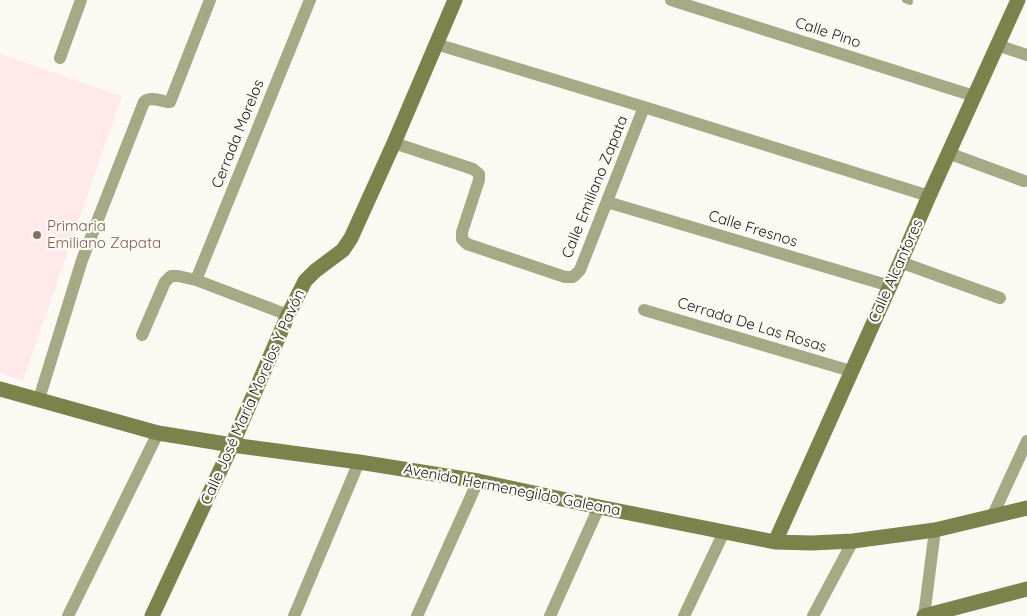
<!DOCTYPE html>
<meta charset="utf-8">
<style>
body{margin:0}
canvas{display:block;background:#fbf9f1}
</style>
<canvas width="1027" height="616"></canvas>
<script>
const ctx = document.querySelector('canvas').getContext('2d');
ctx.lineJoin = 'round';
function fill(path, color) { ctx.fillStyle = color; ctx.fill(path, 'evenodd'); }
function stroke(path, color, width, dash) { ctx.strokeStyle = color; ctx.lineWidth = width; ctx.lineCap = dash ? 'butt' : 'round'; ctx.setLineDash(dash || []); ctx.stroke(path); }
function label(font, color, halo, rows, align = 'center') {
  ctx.font = font + ' Quicksand,sans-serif'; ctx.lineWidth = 4.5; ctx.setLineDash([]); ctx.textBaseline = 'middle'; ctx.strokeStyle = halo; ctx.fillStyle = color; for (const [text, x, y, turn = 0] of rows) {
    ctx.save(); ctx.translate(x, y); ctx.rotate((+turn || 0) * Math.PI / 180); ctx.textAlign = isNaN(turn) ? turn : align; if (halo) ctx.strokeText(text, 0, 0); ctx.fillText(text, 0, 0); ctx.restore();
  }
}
const education = new Path2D(`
 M 0,54 L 122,96 L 23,381 L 0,373 Z`);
const lane = new Path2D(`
 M 905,0 L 910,2`);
const street = new Path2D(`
 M 671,0 L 974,96
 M 436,44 L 644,107 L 929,196
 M 997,45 L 1027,55
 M 60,58 L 81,0
 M 394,143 L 473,169 L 479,174 L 479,180 L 462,232 L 462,239 L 467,244 L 565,277 L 573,277 L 580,270 L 644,107
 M 948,153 L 1024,181
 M 607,202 L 890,286
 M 900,262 L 1000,298
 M 196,280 L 310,0
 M 644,310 L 851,371
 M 142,335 L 165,282 L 171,276 L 178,276 L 196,280 L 288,315
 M 39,399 L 82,260 L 144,102 C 150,96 161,101 168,102 L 170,102 L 210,0
 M 992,517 L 1027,441
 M 68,616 L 158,433
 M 294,616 L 359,462
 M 417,616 L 478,481
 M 550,616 L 599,507
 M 684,616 L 724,532
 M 813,616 L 853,541
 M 924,616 L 935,530`);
const secondary = new Path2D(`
 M 0,389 L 158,433 L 232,445 L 359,462 L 478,481 L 599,507 L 775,542 L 812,543 L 853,541 L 935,530 L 1027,508
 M 775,542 L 890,286 L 929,196 L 1018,0
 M 152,616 L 232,445 L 288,315 L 305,281 L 315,271 L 343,250 L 351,238 L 394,143 L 455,0
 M 924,616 L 1027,589`);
const markers = [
 [37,235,5,"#8d6e63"]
];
const streetNames = [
 ["Calle Pino",828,33,18],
 ["Cerrada Morelos",238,134,-68],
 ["Calle Emiliano Zapata",595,187,-68],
 ["Calle Fresnos",753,229,17],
 ["Calle Alcanfores",896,271,-66],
 ["Cerrada De Las Rosas",752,325,17],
 ["Calle José María Morelos Y Pavón",253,397,-66],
 ["Avenida Hermenegildo Galeana",512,490,11]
];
const educationNames = [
 ["Primaria",47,226],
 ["Emiliano Zapata",47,243]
];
fill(education, '#ffe9eb');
stroke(lane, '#a5a985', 6);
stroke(street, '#a5a985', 12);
stroke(secondary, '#7d824c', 15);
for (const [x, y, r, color] of markers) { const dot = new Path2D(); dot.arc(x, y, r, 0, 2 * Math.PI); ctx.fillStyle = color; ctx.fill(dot); stroke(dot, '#fbf9f1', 2); }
label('15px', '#20201d', '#fbf9f1', streetNames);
label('15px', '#785e54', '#fbf9f1', educationNames, 'left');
</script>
